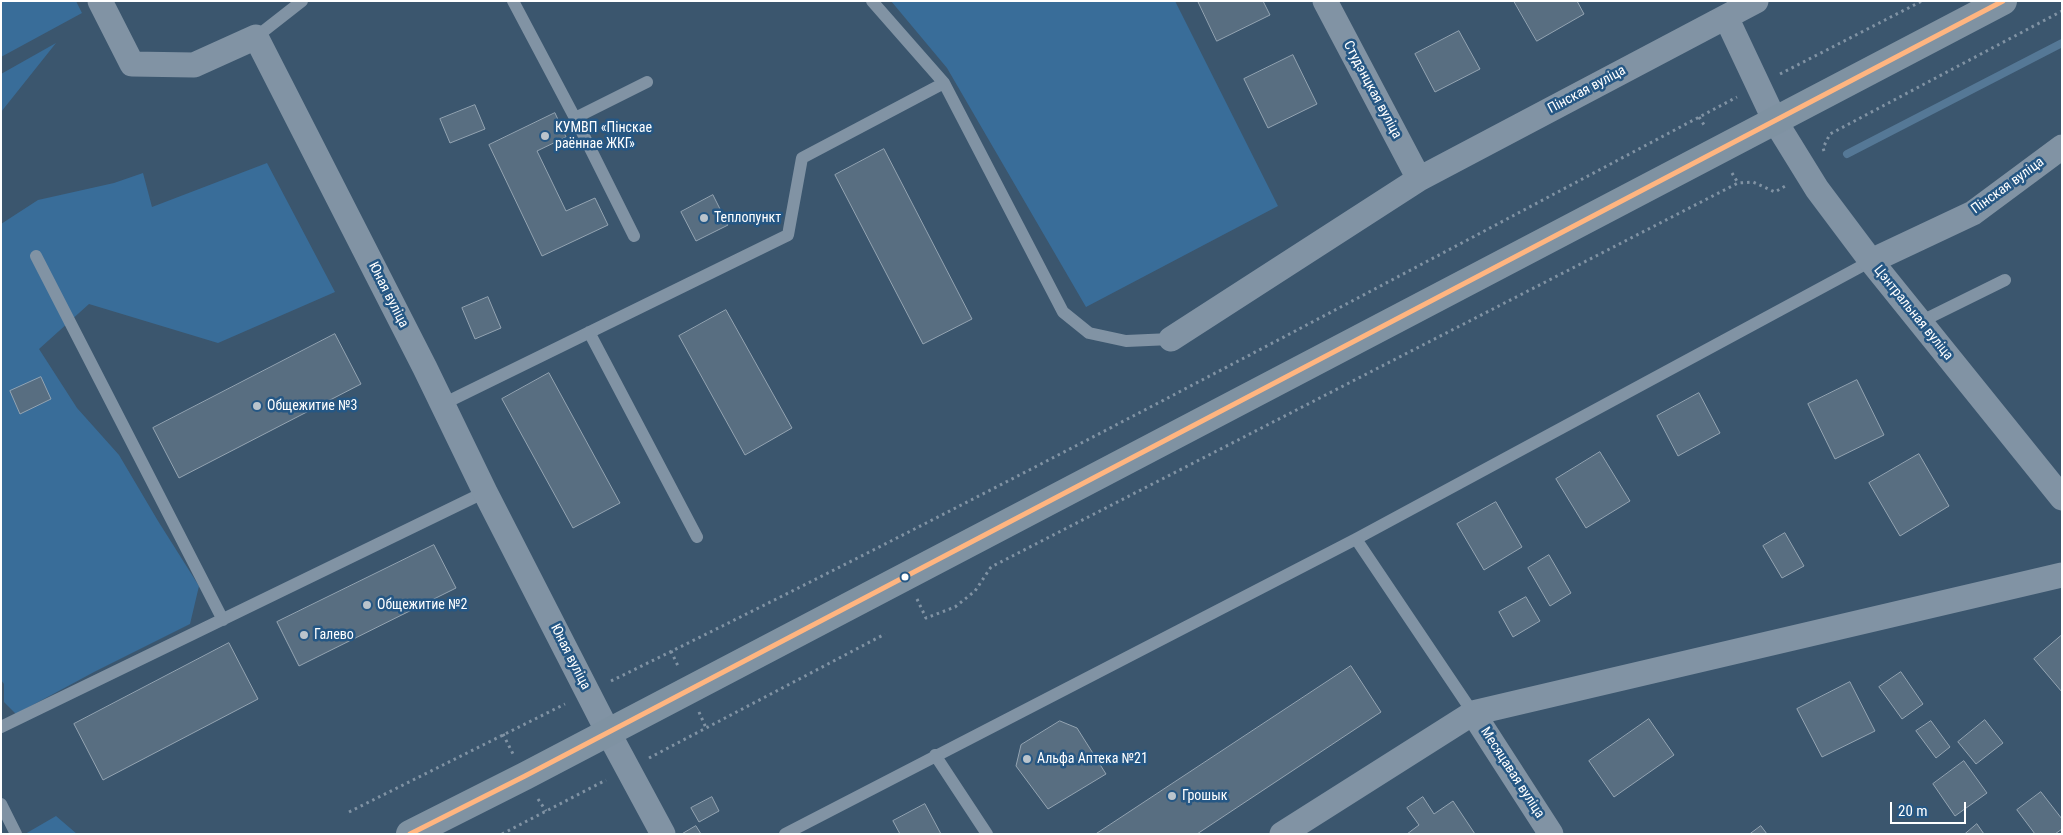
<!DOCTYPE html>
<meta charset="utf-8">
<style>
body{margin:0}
#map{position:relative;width:2063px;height:835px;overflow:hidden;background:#3b566e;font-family:"Roboto Condensed",sans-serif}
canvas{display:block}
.frame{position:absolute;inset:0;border:2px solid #fff;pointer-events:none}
.scale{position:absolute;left:1890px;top:802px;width:76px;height:22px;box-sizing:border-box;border:2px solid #fff;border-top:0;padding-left:6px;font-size:15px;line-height:18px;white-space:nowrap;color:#fff;-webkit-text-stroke:4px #255784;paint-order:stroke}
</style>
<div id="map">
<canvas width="2063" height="835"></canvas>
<div class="frame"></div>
<div class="scale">20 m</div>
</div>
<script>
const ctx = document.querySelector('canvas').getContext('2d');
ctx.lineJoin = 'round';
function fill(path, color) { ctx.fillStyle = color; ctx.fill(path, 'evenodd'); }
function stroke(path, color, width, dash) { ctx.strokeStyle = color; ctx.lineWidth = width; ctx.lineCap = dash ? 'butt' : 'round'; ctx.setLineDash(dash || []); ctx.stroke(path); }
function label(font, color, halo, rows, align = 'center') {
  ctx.font = font + ' "Roboto Condensed",sans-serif'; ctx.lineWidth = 5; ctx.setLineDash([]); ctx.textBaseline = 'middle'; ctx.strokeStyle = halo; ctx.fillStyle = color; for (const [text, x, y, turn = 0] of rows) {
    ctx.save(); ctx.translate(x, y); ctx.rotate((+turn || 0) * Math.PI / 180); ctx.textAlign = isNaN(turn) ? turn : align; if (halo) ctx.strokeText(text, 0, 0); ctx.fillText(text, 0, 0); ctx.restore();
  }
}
const green = new Path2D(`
 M 1,1 L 76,1 L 82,13 L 1,57 Z
 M 891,1 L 1175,1 L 1278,206 L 1086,307 L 947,68 Z
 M 56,43 L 1,112 L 1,74 Z
 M 267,163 L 335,292 L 218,343 L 89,304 L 39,349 L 77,408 L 119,455 L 158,521 L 199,586 L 190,624 L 94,672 L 16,714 L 4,702 L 4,684 L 1,680 L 1,224 L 38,200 L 114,183 L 143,173 L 152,207 Z
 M 56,816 L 77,834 L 25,834 Z`);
const stream = new Path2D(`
 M 1847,154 L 2062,43`);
const building = new Path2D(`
 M 1198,1 L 1263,1 L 1270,15 L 1217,41 Z
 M 1514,1 L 1577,1 L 1584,14 L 1537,41 Z
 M 1459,31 L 1480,69 L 1435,92 L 1415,54 Z
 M 1293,55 L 1317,104 L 1268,128 L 1244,79 Z
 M 475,105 L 485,129 L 450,143 L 440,119 Z
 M 555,113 L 566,137 L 537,151 L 566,211 L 595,198 L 608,225 L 542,256 L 489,145 Z
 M 884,149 L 972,319 L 923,344 L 835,175 Z
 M 713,195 L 728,225 L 696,241 L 681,212 Z
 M 488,297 L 501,328 L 475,339 L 462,308 Z
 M 726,310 L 792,428 L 745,455 L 679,336 Z
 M 335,334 L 361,384 L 179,478 L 153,428 Z
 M 549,373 L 620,503 L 573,528 L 502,399 Z
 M 41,377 L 51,399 L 20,414 L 10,391 Z
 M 1857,380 L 1884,435 L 1835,459 L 1808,404 Z
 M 1699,393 L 1720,433 L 1678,456 L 1657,416 Z
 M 1600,452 L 1630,501 L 1586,528 L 1556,479 Z
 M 1919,454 L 1949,506 L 1900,536 L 1869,483 Z
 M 1496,502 L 1522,547 L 1484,570 L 1457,524 Z
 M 1785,533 L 1804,566 L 1782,578 L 1763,546 Z
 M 434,545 L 456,588 L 299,666 L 277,622 Z
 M 1549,555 L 1571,593 L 1550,606 L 1528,568 Z
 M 1526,597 L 1540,621 L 1513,637 L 1499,612 Z
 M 2062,635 L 2062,692 L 2034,659 Z
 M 229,643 L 258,699 L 103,780 L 74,724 Z
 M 1351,666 L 1381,712 L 1197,834 L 1096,834 Z
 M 1901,672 L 1923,704 L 1902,719 L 1879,687 Z
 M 1850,682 L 1875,731 L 1822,757 L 1797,709 Z
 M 1649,719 L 1674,755 L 1614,797 L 1589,761 Z
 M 1985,720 L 2003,743 L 1976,764 L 1958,742 Z
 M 1060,721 L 1077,728 L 1106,774 L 1048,809 L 1016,766 L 1021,745 Z
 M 1931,721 L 1950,747 L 1936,758 L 1916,731 Z
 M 1964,761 L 1987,793 L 1955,816 L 1933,784 Z
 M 2041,792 L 2062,819 L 2062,829 L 2055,834 L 2035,834 L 2017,810 Z
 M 712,797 L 719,811 L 699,822 L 691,808 Z
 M 1423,797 L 1434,814 L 1453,801 L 1475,834 L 1407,834 L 1419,825 L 1407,808 Z
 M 925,804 L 941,834 L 900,834 L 893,821 Z
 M 1977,824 L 1984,834 L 1965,834 Z
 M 696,826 L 701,834 L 682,834 Z
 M 1761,826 L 1767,834 L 1750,834 Z`);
const path = new Path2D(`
 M 1780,74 L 1922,1
 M 1699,117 L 1706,128
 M 1824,151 L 1823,148 L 1830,134 L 2062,11
 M 1732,173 L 1738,183
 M 917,599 L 926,618 L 955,607 L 975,591 L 991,567 L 1738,183 L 1753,182 L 1775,192 L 1787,185
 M 671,651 L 678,666
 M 611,681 C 991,495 1363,295 1737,97
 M 699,712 L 706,728
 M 503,734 L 513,754
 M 649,758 L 885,634
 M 538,799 L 546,811
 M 349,812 L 565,704
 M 502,834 L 606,780`);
const service = new Path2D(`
 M 513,1 L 575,118 L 634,236
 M 872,1 L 944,83 L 1063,312 L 1089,333 L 1126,341 L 1171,339
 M 256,37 L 302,1
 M 575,118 L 647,82
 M 36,256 L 223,620
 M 1920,322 L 2005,280
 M 589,332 L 697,537
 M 443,404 L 788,235 L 802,158 L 944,83
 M 1356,539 L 1473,713
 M 1,727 L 485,492
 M 935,755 L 987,834
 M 1,804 L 16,834
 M 785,834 L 1356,539 L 1871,261`);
const minor = new Path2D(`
 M 100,1 L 132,64 L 194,65 L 256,37 L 425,368 L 485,492 L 608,732 L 663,834
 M 1325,1 L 1419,179
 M 1726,17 L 1775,121 L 1817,189 L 1871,261 L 2062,498
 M 1871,261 L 1973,213 L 2062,147
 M 1171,339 L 1419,179 L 1756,1
 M 1473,713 L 1551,834
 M 1282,834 L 1473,713 L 2062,575`);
const primary = new Path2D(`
 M 410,834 L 525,776 L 2003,1`);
const bus1 = new Path2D(`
 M 410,834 L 525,776 L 2003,1`);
const markers = [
 [545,136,5,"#bac4cc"],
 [704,218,5,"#bac4cc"],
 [257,406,5,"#bac4cc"],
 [905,577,4.5,"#fff"],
 [367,605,5,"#bac4cc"],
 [304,635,5,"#bac4cc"],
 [1027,759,5,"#bac4cc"],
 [1172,796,5,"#bac4cc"]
];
const streetNames = [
 ["Студэнцкая вуліца",1372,90,62],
 ["Пінская вуліца",1587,90,-28],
 ["Пінская вуліца",2008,186,-36],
 ["Юная вуліца",388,295,63],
 ["Цэнтральная вуліца",1913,313,51],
 ["Юная вуліца",570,657,63],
 ["Месяцавая вуліца",1512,773,57]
];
const poiNames = [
 ["КУМВП «Пінскае",555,128],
 ["раённае ЖКГ»",555,144],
 ["Теплопункт",714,218],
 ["Общежитие №3",267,406],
 ["Общежитие №2",377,605],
 ["Галево",314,635],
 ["Альфа Аптека №21",1037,759],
 ["Грошык",1182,796]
];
fill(green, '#396d99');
stroke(stream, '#557896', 8);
fill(building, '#586e81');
stroke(building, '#94a4b2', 1);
stroke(path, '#8193a4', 3, [2.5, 4]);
stroke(service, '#8193a4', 12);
stroke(minor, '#8193a4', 25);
stroke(primary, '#7f92a2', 28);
stroke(bus1, '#ffb580', 5);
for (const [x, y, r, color] of markers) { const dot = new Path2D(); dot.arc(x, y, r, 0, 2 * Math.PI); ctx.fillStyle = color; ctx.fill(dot); stroke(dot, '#255784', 2); }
label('14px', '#fff', '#255784', streetNames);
label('14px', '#fff', '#255784', poiNames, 'left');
</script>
